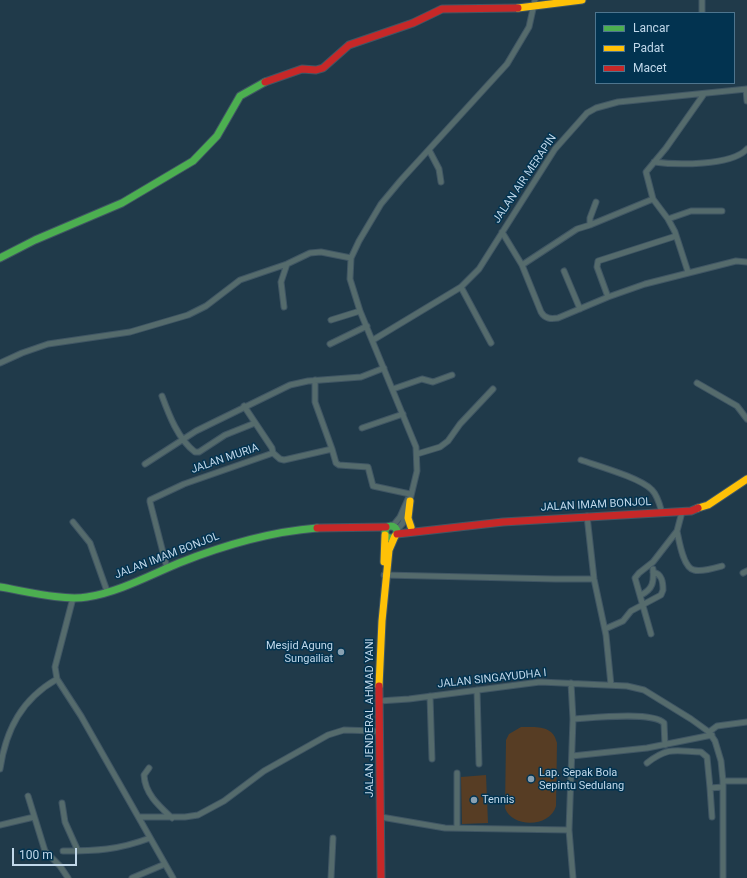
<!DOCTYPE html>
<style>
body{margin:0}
#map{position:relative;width:747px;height:878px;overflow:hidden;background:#203a4a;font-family:Roboto,sans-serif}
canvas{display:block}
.legend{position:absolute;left:595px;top:12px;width:140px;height:72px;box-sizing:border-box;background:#023350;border:1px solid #4e758e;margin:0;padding:5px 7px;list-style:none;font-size:12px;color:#c1d8ea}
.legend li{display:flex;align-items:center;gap:8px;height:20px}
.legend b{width:20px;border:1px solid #4e758e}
.scale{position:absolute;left:12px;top:848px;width:65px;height:18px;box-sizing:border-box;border:2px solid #c1d8ea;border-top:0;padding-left:5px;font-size:12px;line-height:14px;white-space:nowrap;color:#c1d8ea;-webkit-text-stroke:3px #023350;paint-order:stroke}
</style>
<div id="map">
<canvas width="747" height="878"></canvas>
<ul class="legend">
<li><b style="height:5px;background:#4caf50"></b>Lancar</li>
<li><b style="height:5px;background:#ffc107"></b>Padat</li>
<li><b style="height:5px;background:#c62828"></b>Macet</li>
</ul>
<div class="scale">100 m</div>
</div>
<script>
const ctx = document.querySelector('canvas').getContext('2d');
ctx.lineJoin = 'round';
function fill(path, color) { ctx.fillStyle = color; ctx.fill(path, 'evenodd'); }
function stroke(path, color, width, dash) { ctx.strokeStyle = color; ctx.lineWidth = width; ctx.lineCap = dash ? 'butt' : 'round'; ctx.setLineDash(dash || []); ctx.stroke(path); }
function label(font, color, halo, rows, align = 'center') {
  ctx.font = font + ' Roboto,sans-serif'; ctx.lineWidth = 3; ctx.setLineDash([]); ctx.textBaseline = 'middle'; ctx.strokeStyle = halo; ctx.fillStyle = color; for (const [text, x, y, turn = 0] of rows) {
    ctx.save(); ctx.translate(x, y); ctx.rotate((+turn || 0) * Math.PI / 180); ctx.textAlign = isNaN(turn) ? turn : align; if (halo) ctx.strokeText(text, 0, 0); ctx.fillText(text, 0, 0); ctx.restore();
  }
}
const green = new Path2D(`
 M 521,727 C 537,727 553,725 557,743 L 556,806 C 550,828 512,828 505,808 L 506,740 L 509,734 Z
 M 486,775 L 488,823 L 462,824 L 461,777 Z`);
const street = new Path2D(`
 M 702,0 L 702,13
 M 746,89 L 747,101
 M 429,150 L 439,169 L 441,182
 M 654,162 C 676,165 732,166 747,149
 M 668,219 L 691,211 L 722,211
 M 590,225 L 590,218 L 596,202
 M 502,232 L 522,265 L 541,312 C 545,319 551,319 558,318 L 608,297 L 645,284 L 736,261 L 747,262
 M 522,265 L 577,229 L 590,225 L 653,199
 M 564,271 L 580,309
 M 688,272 L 675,232 L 668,219 L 653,199 L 646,172 L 666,148 L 704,94
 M 461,287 L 491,343
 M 608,297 L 597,267 L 598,261 L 676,236
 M 284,307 L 281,282 L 287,264
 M 331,320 L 360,311
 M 373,340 L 461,287 L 479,269 L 555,149 L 587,113 L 596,108 L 618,102 L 747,89
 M 330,344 L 367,326
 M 0,363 L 22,353 L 48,344 L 130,332 L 188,315 L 206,306 L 240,280 L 287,264 L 310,253 L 321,252 L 351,258
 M 315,380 L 315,402 L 332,449
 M 697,383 L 737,406 L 747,419
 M 393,389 L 422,379 L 433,382 L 452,375
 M 162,396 C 169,415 178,439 195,452 L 199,452 L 225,435 L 255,423
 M 362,428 L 403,414
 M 273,453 L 280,459 L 284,460 L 332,449 L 336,463 L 339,465 L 368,467 L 373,486 L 410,494
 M 417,454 L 440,447 L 448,441 L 460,424 L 493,389
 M 581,460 C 598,466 641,478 652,490 C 658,496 660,506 662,513
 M 145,464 L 196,431 L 290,385 L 308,381 L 361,377 L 384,368
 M 409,504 L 417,471 L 416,447 L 360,311 L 350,279 L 351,258 L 359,241 L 381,204 L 401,180 L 507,64 L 529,27 L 535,0
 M 587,516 L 594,579 L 606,635 L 611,685
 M 73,522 L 90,543 L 107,591
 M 392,527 L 400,517 L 408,499
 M 397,530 L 403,523 L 406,512
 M 677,531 C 679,540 683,568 694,570 C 702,572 715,568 722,566
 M 167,568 L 150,502 L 150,500 L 184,484 L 273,453 L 272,448 L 244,406
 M 743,573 L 747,571
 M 384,575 L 555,579 L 594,579
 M 641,595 C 653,589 654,582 653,569
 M 73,598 L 55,667 L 57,679 L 81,716 L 173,878
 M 605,629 L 623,621 L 631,611 L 661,595 L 663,590 C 663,582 662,574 653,572
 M 651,634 L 635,578 L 639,573 L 653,562 L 677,531 L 682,512
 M 571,683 L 573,719 L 569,830 L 573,878
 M 477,690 L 479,764
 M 430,696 L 432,759
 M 379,701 L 409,699 L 540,682 L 627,686 L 644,690 L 691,719 L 709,732 L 715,741 L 721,761 L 723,781 L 723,878
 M 573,719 C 591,718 652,711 664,723 L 665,745
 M 709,732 L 717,726 L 747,722
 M 572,756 L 647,748 L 712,735
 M 647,763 C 669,746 676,751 701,752 L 707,757 L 710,788 L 723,787
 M 149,768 L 144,775 C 145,794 159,806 172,818
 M 0,769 C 6,729 22,699 57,679
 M 723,781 L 747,781
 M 710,788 L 712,817
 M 28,796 L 45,851 L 60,866 L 68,878
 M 62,803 L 65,822 L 78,851
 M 139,817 L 185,817 L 198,815 L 224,801 L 264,771 L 328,735 L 344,730 L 376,731
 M 381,817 L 445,828 L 569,830
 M 0,825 L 34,817
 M 457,828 L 457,773
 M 63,851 C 96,851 118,850 150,838
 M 132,878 L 165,864
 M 331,878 L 333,838`);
const fast = new Path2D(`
 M 0,258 L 35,240 L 122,203 L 193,161 L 217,136 L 240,96 L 265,82
 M385 532a6 6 0 1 1 12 0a6 6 0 1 1-12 0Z
 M 0,587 C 25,591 63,601 87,597 C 119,592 150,575 179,563 C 224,545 268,532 317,528`);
const slow = new Path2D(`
 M 518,8 L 582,0
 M 410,501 L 408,518 L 411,527
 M 698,508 L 708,505 L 747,479
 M 384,562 L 385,535
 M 379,686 L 382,621 L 389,550 L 395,536`);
const jam = new Path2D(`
 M 265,82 L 302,69 L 316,70 L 323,68 L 349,45 L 413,23 L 442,9 L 518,8
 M 317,528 L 386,527
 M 397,534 L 503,522 L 691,511 L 698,508
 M 379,686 L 381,878`);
const markers = [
 [341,652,4,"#89a1b2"],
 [531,779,4,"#89a1b2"],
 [474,800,4,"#89a1b2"]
];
const streetNames = [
 ["JALAN AIR MERAPIN",525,179,-56],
 ["JALAN MURIA",225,459,-19],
 ["JALAN IMAM BONJOL",596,505,-3],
 ["JALAN IMAM BONJOL",167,556,-21],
 ["JALAN SINGAYUDHA I",492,679,-6],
 ["JALAN JENDERAL AHMAD YANI",370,718,-90]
];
const poiNames = [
 ["Mesjid Agung",333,646,"right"],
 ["Sungailiat",333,659,"right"],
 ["Lap. Sepak Bola",539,773],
 ["Sepintu Sedulang",539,786],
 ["Tennis",482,800]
];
fill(green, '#573d24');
stroke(street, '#405664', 7);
stroke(fast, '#405664', 9);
stroke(slow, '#405664', 9);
stroke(jam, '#405664', 9);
stroke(street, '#556b6c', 5);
stroke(fast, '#4caf50', 7);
stroke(slow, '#ffc107', 7);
stroke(jam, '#c62828', 7);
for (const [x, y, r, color] of markers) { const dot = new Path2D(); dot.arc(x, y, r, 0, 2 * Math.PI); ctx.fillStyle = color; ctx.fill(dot); stroke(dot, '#023350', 1.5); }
label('11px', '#c1d8ea', '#023350', streetNames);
label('11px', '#c1d8ea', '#023350', poiNames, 'left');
</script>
